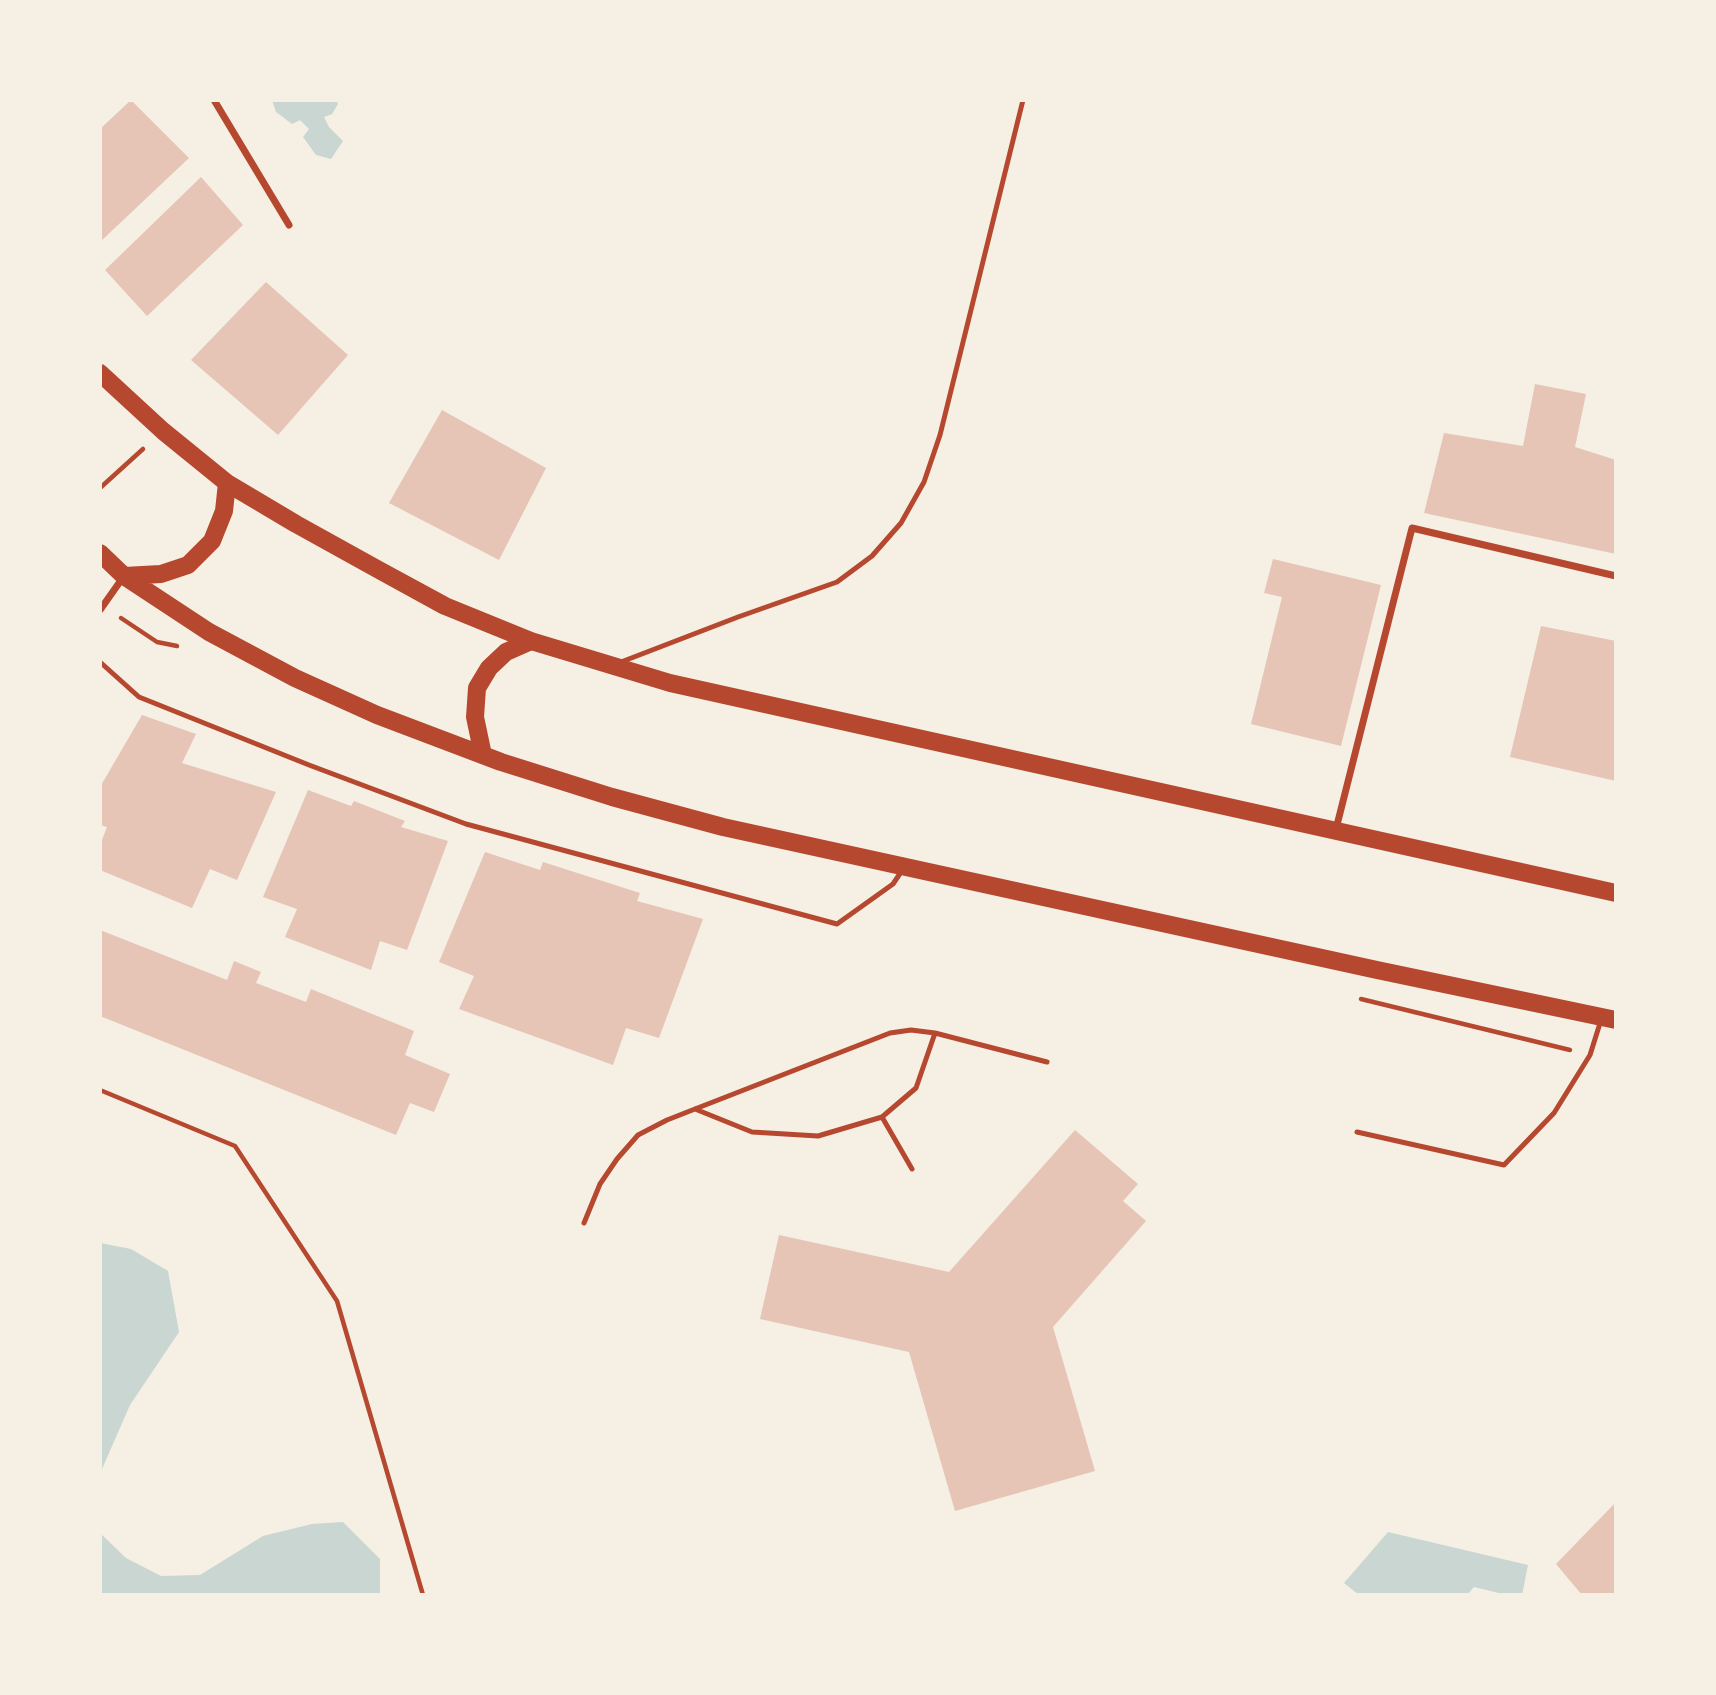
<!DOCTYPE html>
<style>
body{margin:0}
#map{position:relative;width:1716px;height:1695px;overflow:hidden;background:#f6efe4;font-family:"DM Sans",sans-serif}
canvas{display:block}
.frame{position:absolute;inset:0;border:102px solid #f6efe4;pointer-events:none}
</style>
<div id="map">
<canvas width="1716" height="1695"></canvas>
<div class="frame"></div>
</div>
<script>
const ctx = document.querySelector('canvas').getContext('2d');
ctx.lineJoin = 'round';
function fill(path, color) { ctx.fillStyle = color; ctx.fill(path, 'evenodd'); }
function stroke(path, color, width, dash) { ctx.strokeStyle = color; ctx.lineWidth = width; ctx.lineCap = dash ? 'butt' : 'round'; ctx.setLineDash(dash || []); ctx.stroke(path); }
const water = new Path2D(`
 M 272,100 L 336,100 L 338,104 L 332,114 L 324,117 L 329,127 L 343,141 L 331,159 L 316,155 L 303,137 L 309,129 L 300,120 L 292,124 L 276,112 Z
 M 100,1243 L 131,1249 L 168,1271 L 179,1332 L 130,1405 L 102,1469 L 100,1487 Z
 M 343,1522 L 380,1559 L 380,1595 L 100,1595 L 100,1533 L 126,1558 L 161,1576 L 200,1575 L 263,1536 L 312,1524 Z
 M 1388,1532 L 1528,1565 L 1522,1595 L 1507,1595 L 1474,1587 L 1467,1595 L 1359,1595 L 1344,1583 Z`);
const building = new Path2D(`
 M 131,100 L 189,158 L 100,242 L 100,129 Z
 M 201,177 L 243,225 L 147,316 L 105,270 Z
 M 266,282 L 348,355 L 278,435 L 191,360 Z
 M 1535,384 L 1586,394 L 1575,447 L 1616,460 L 1616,554 L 1424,513 L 1444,433 L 1523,446 Z
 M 442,410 L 546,468 L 499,560 L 389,503 Z
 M 1273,559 L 1381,585 L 1341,746 L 1251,724 L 1282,597 L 1264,593 Z
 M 1541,626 L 1616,641 L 1616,781 L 1510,757 Z
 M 142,715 L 196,734 L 182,763 L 276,792 L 237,880 L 210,869 L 192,908 L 100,870 L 100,845 L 107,827 L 100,825 L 100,787 Z
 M 308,790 L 351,806 L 354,801 L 405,821 L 401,827 L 448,841 L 407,950 L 380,941 L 371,970 L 285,937 L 297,909 L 263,897 Z
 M 485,852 L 540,870 L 543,862 L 640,893 L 637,901 L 703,919 L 659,1038 L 626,1028 L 613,1065 L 459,1009 L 474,976 L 439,962 Z
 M 100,930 L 227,980 L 234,961 L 261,972 L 256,983 L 306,1002 L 311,989 L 414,1031 L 405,1055 L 450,1074 L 434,1112 L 410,1103 L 396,1135 L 100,1016 Z
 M 1075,1130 L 1138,1184 L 1123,1201 L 1146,1221 L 1053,1327 L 1095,1471 L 955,1511 L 909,1352 L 760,1319 L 779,1235 L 949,1272 Z
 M 1616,1502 L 1616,1595 L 1582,1595 L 1556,1564 Z`);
const path = new Path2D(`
 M 100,488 L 143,449
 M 121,618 L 157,642 L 177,646
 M 1361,999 L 1570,1050
 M 100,1090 L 235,1146 L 337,1301 L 423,1595`);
const service = new Path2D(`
 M 100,662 L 139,697 L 309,765 L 466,824 L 837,924 L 893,884 L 903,869
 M 621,662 L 738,617 L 837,582 L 872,556 L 901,523 L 924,482 L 940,435 L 1023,100
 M 695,1109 L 752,1132 L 818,1136 L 882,1117 L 916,1088 L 935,1033
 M 882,1117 L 912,1169
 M 1357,1132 L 1504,1165 L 1554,1113 L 1590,1055 L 1601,1020
 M 584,1223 L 600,1184 L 617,1159 L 638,1135 L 667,1120 L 695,1109 L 890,1033 L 911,1030 L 935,1033 L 1047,1062`);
const minor = new Path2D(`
 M 214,100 L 289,225
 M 100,610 L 124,576
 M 1336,829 L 1412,528 L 1616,576`);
const primary = new Path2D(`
 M 100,373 L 163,431 L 227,483 L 296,524 L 379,570 L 445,606 L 531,641 L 670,683 L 1616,893
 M 100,553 L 124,576 L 209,632 L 295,678 L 377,715 L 501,762 L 612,797 L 723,827 L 1377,970 L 1616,1020
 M 124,576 L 161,574 L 188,565 L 212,541 L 224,511 L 227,483
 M 483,755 L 475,717 L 477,688 L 489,668 L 506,652 L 531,641`);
fill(water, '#c9d6d2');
fill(building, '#e6c5b7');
stroke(path, '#b5482f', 4.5);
stroke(service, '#b5482f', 5);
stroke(minor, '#b5482f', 7);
stroke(primary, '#b5482f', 18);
</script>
